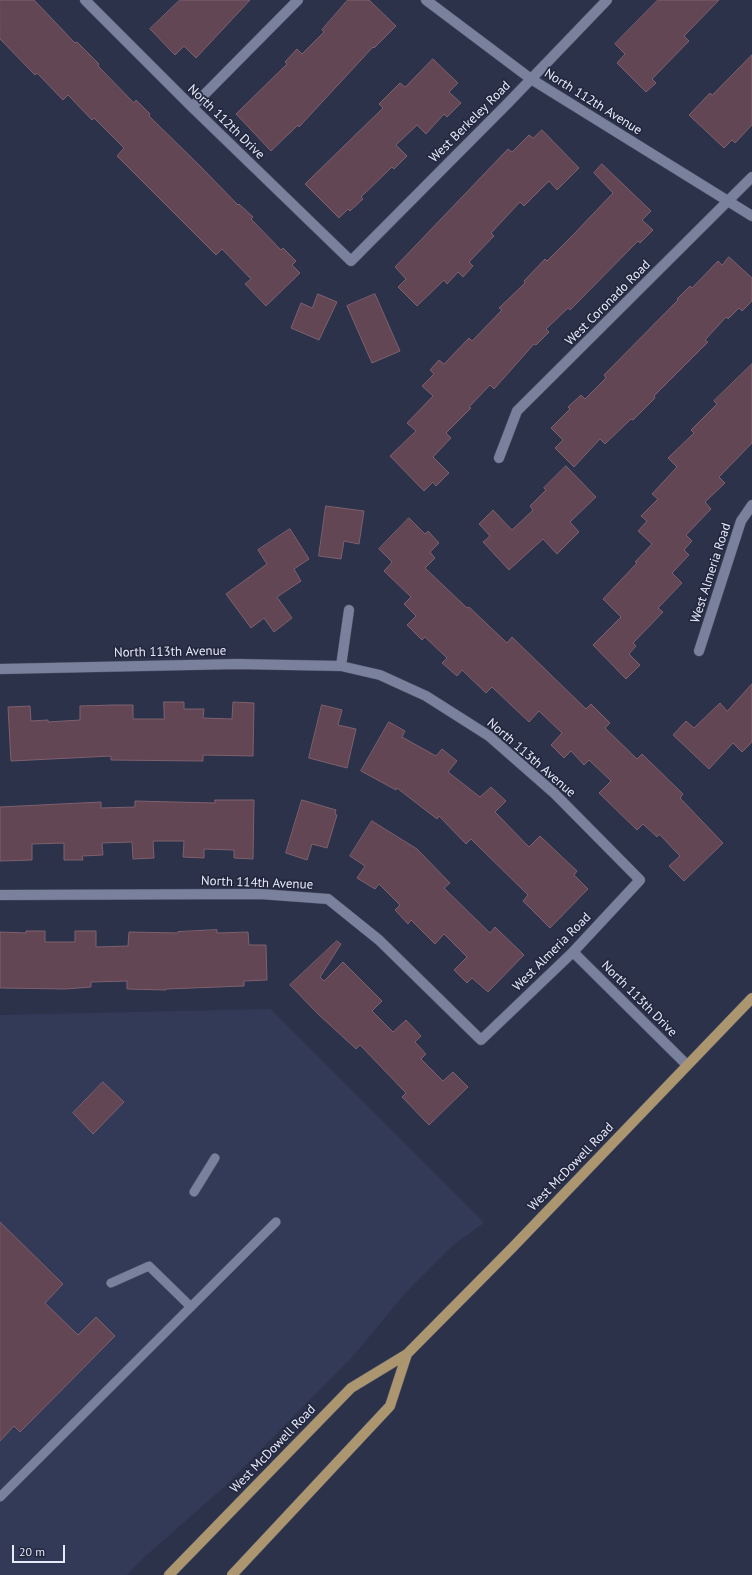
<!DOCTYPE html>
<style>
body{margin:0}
#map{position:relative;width:752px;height:1575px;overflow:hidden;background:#2c324a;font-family:"PT Sans",sans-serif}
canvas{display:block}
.scale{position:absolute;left:12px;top:1545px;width:53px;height:18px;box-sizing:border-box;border:2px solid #e5e9f9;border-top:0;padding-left:5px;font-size:12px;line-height:14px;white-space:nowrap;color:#e5e9f9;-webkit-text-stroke:3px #23283f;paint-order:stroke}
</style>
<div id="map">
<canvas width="752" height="1575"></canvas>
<div class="scale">20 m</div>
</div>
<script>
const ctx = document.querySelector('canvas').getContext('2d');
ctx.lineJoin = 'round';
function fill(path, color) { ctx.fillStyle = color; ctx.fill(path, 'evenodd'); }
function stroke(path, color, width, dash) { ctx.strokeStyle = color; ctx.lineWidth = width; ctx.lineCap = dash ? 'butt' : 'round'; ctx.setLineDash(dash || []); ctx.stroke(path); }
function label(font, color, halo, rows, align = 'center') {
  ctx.font = font + ' "PT Sans",sans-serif'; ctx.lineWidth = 3.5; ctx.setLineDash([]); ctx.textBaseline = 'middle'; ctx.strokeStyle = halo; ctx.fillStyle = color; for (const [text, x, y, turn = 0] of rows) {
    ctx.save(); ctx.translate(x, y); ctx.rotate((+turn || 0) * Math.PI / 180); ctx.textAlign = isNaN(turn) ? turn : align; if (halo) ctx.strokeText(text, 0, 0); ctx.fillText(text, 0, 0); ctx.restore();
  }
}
const built = new Path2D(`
 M 270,1009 L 484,1223 L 453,1245 L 406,1292 L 355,1354 L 224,1487 L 140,1561 L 127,1575 L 0,1575 L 0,1015 Z`);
const building = new Path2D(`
 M 0,0 L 34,0 L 75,43 L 77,42 L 99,64 L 98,66 L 134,103 L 136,100 L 150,114 L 149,116 L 200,166 L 238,205 L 239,204 L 253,217 L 251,219 L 281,250 L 283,248 L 296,261 L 292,265 L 300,273 L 266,306 L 245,284 L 251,279 L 222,249 L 216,255 L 117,156 L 124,148 L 94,118 L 92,120 L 68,95 L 63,100 L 37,73 L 35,75 L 0,39 Z
 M 180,0 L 250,0 L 196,58 L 184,46 L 175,55 L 150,29 Z
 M 348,0 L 369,0 L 396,26 L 374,48 L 373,47 L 299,127 L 298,125 L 271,151 L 236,114 L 287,64 L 285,62 L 297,49 L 302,54 L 324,32 L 322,30 Z
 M 658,0 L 719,0 L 684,36 L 689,41 L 652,79 L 656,83 L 646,92 L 617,63 L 625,54 L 615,44 Z
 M 752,55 L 752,125 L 735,143 L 732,140 L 724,148 L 689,115 L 710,93 L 712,95 Z
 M 433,59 L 458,83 L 449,92 L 461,103 L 447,117 L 444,114 L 426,134 L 417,125 L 396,145 L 407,156 L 394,169 L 392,167 L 361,197 L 363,199 L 350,211 L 348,209 L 339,218 L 305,184 L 383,108 L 379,104 L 400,83 L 405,87 Z
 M 542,130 L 579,168 L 557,190 L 549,181 L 524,206 L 520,202 L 491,233 L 494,236 L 469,262 L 473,266 L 463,277 L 458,272 L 447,284 L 444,280 L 417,306 L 398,287 L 406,279 L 395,267 L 508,149 L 512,152 L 529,135 L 533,138 Z
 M 602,164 L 651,211 L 642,220 L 653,230 L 640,243 L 638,241 L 570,310 L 568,308 L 546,329 L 549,332 L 536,345 L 534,344 L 494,389 L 490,385 L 469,407 L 471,408 L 446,433 L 451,438 L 433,457 L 449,473 L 436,486 L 433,482 L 424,491 L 390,456 L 416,431 L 407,423 L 433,396 L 422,386 L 434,374 L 430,370 L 439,360 L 444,364 L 469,338 L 472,341 L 502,310 L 499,308 L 525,283 L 524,281 L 545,259 L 547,261 L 572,236 L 613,193 L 594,173 Z
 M 729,257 L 752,278 L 752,301 L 742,311 L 739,308 L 728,319 L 726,317 L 705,340 L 708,342 L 654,396 L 655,398 L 633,420 L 631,419 L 605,444 L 600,439 L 574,467 L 555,448 L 563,440 L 551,428 L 570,409 L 568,407 L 581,395 L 585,399 L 606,378 L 604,375 L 678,300 L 677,299 L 690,286 L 692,288 L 718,261 L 722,265 Z
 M 318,294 L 337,302 L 319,340 L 291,328 L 301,303 L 312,308 Z
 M 375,294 L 400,351 L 372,363 L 347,306 Z
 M 752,364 L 752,443 L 719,477 L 725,483 L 705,502 L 711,509 L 686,535 L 692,541 L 684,550 L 689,555 L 672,573 L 682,583 L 658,608 L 663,612 L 633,643 L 636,646 L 629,654 L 640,665 L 626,679 L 593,645 L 621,617 L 603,599 L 637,563 L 635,562 L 652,544 L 638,531 L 647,521 L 641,516 L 658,499 L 652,494 L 677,467 L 668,458 L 694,433 L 691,430 L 717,404 L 714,401 Z
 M 566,466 L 596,497 L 570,522 L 579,532 L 557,554 L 543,539 L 509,570 L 483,542 L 490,536 L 479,524 L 493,510 L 512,530 L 533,510 L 530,506 L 546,490 L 544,488 Z
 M 326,506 L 364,511 L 359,544 L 344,541 L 341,559 L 319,556 Z
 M 409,518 L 425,534 L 428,531 L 439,543 L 430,552 L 435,558 L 425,568 L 467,608 L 469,607 L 507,643 L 512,637 L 586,709 L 591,704 L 610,723 L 605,728 L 637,759 L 642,754 L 683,794 L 680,798 L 723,843 L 684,881 L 669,866 L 680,856 L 659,834 L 657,837 L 643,824 L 637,830 L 599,793 L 611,781 L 589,760 L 584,765 L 571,751 L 564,758 L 551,745 L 562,733 L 539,711 L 529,722 L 492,687 L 486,693 L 462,670 L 457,676 L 442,663 L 447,658 L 425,637 L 422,640 L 407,625 L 416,616 L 404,604 L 411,597 L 384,571 L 392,562 L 379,549 Z
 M 290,529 L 309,559 L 294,569 L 301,581 L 277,597 L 292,618 L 274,632 L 264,618 L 251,628 L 226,594 L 267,564 L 258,550 Z
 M 752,684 L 752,742 L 742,752 L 733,743 L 709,769 L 673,735 L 686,721 L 694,728 L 720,703 L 727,711 Z
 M 164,702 L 184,702 L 184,709 L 204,709 L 203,718 L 232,719 L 233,702 L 254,703 L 253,756 L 203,755 L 203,761 L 111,760 L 111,756 L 11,761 L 8,707 L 30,706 L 31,721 L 48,720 L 48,722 L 80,720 L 80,706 L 113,705 L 133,705 L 133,719 L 164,719 Z
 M 322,705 L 342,710 L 338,725 L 356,729 L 347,768 L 309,758 Z
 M 389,722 L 405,731 L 402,737 L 436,756 L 442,749 L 457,761 L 448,772 L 480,797 L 491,787 L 506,801 L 495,812 L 529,847 L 540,836 L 577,871 L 574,875 L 588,889 L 550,928 L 523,901 L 528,895 L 471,839 L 466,844 L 439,816 L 437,819 L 397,788 L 396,790 L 361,771 Z
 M 215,800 L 254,800 L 253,859 L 234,858 L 234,850 L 204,849 L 204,858 L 183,857 L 184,841 L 153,841 L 154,858 L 133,859 L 132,842 L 102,843 L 103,855 L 82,856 L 83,860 L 64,860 L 64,843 L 32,844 L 32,860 L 0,861 L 0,807 L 101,802 L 101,808 L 135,807 L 135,801 L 215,803 Z
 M 302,800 L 336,810 L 335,814 L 337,815 L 327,848 L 312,844 L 307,860 L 286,853 Z
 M 372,821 L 417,849 L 450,883 L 444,888 L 490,933 L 495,927 L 524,955 L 488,992 L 472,978 L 467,983 L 454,970 L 467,957 L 444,934 L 435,944 L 411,920 L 408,924 L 395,910 L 400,905 L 379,884 L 375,889 L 357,878 L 365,866 L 350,856 Z
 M 217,930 L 217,933 L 248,932 L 249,945 L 266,945 L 267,980 L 244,981 L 244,986 L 166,989 L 166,990 L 127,989 L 127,981 L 91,982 L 91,987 L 65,989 L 0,988 L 0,932 L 26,933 L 26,931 L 45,931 L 45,942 L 75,942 L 75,931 L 96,931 L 96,947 L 128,946 L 129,932 L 178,933 L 178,932 Z
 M 337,941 L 341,944 L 320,977 L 324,981 L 343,962 L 382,1001 L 372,1011 L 393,1032 L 406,1020 L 421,1036 L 415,1042 L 426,1054 L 421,1059 L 443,1081 L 453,1072 L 468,1087 L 429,1125 L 402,1097 L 406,1093 L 360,1045 L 356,1049 L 318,1014 L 290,985 Z
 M 103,1082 L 124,1102 L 93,1134 L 73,1113 Z
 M 0,1222 L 63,1284 L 45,1303 L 78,1335 L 96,1317 L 115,1336 L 20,1432 L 14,1426 L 0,1441 Z`);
const service = new Path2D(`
 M 194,1192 L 215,1158
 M 111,1283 L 149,1266 L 191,1307
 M 0,1497 L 276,1222`);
const minor = new Path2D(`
 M 85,0 L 192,107 L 351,261 L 509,102 L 607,0
 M 192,107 L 298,0
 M 499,458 L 517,411 L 752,177
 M 699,651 L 741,521 L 752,505
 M 341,666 L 349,610
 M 0,669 L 237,664 L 341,666 L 380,675 L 426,696 L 489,736 L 554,793 L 640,880 L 573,952 L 481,1040 L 379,940 L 328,899 L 260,894 L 0,895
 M 573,952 L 687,1065`);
const tertiary = new Path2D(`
 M 426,0 L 531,79 L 752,216`);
const primary = new Path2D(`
 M 169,1575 L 351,1388 L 407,1354 L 513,1247 L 752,998
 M 232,1575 L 390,1406 L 407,1354`);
const streetNames = [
 ["North 112th Avenue",593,102,32],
 ["North 112th Drive",226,122,44],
 ["West Berkeley Road",470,122,-45],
 ["West Coronado Road",608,303,-45],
 ["West Almeria Road",711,573,-72],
 ["North 113th Avenue",170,652,-1],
 ["North 113th Avenue",531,758,41],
 ["North 114th Avenue",257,883,2],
 ["West Almeria Road",552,952,-45],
 ["North 113th Drive",639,999,45],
 ["West McDowell Road",571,1167,-46],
 ["West McDowell Road",273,1449,-46]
];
fill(built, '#333a58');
fill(building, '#624654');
stroke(building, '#7e606f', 1);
stroke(service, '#4b4f64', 10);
stroke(minor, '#4b4f64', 11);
stroke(tertiary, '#4b4f64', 11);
stroke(primary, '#4b4f64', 11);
stroke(service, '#7a819d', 9);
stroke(minor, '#7a819d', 10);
stroke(tertiary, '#7a819d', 10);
stroke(primary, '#ac9670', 10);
label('13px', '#e5e9f9', '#23283f', streetNames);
</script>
